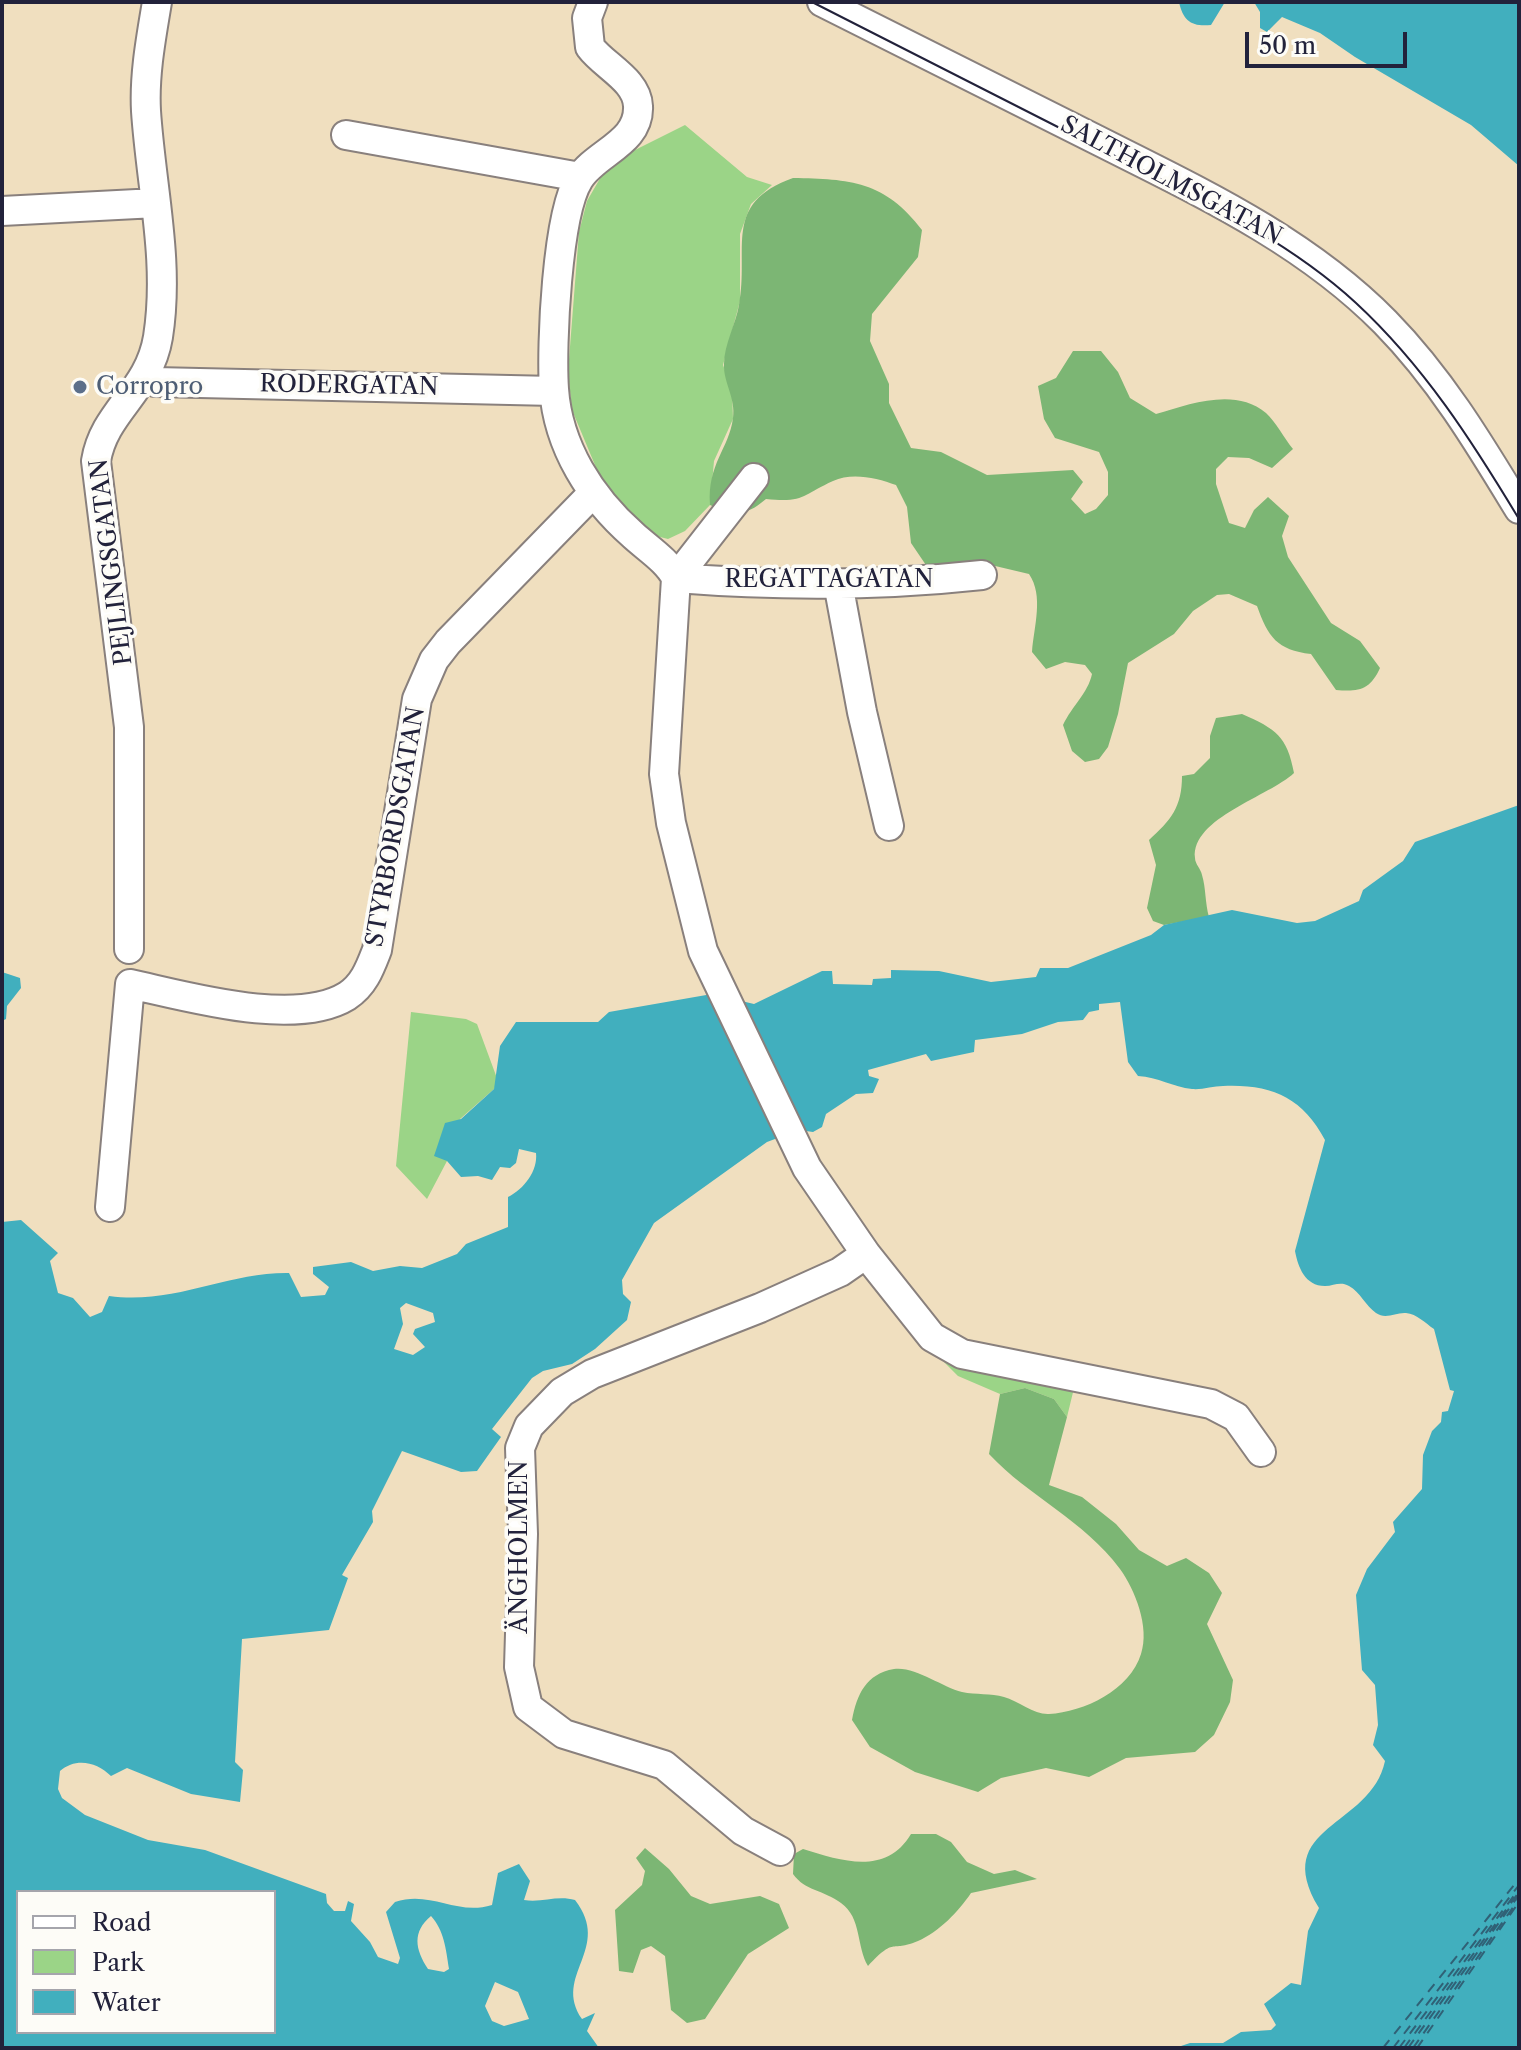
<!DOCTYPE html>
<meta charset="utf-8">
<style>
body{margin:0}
#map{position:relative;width:1521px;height:2050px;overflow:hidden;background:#f0dfbf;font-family:"Libre Caslon Text",serif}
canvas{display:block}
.frame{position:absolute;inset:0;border:4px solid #22223b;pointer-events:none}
.legend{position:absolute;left:16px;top:1890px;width:260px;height:144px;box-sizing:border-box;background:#fdfcf7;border:2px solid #a5a5ac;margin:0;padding:10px 14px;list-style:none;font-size:24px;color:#22223b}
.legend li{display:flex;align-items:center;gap:16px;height:40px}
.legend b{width:40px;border:2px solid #a5a5ac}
.scale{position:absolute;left:1245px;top:32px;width:162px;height:36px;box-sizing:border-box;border:4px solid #22223b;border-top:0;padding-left:10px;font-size:24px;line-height:28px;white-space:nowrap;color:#22223b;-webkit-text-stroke:6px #fdfcf7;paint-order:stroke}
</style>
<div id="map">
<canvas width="1521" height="2050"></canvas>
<div class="frame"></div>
<ul class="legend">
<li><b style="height:10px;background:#fff"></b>Road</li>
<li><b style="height:22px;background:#9bd487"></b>Park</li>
<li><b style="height:22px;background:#41afbe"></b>Water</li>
</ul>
<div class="scale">50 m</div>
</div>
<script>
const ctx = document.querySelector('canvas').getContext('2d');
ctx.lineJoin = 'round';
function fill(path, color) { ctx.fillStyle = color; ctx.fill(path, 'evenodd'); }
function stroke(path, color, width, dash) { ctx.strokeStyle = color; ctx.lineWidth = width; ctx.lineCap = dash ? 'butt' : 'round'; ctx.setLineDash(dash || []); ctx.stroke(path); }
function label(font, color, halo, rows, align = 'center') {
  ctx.font = font + ' "Libre Caslon Text",serif'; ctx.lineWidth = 7; ctx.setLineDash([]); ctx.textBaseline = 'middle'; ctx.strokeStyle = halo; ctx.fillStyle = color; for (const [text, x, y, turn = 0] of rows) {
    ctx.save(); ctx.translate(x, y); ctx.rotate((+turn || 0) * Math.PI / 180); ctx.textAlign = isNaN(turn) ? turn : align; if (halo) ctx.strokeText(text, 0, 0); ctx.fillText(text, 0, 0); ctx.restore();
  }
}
const green = new Path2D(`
 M 685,125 L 747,177 L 772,185 L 751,204 L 740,234 L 740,301 L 723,365 L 732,389 L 733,419 L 714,461 L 710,505 L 685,531 L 668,539 L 648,534 L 605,489 L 572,410 L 568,372 L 579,232 L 587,201 L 602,175 L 631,152 Z
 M 411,1012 L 466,1019 L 477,1024 L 498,1081 L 494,1089 L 460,1119 L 447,1161 L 427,1199 L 396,1166 Z
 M 948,1357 L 1075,1384 L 1067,1417 L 1054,1399 L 1025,1388 L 1000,1394 L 958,1376 L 944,1362 Z`);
const forest = new Path2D(`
 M 793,178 C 850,179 885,181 922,230 L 918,257 L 872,314 L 870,341 L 889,384 L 889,403 L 911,448 L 941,452 L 987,475 L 1073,470 L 1083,482 L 1071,499 L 1085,514 L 1096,509 L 1108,495 L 1108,472 L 1099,452 L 1055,438 L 1044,419 L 1038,386 L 1056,378 L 1073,351 L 1101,351 L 1118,372 L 1130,398 L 1156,414 C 1190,404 1235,387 1266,413 C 1276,422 1284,438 1293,449 L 1272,468 L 1249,458 L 1228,457 L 1216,469 L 1216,484 L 1229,523 L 1245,528 L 1254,510 L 1268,497 L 1289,516 L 1282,536 L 1288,557 L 1331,623 L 1360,641 L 1380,668 C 1370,690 1359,692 1336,690 L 1311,654 C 1277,650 1268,637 1257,606 L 1229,594 L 1217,595 L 1193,611 L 1174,634 L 1128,663 L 1118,714 L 1108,747 L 1099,759 L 1085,762 L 1072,751 L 1063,725 C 1072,706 1088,693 1092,674 L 1085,665 L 1065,662 L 1046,669 L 1032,652 C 1034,626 1044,596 1029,574 L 991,565 L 930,571 L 911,543 L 907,507 L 896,485 C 877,478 852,472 833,481 C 802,495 805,503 766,499 C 746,516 734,517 710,505 C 707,464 729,449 733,418 C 736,398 723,382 724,364 C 724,345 736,323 739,305 C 750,248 721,204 793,178 Z
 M 1242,714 C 1276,729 1287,736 1294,773 C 1270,796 1191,818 1195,858 C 1195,864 1201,869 1202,875 C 1206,888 1205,903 1209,917 L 1164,925 L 1153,921 L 1147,908 L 1156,865 L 1149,840 C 1171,820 1182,807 1182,776 L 1194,774 L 1210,758 L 1210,736 L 1216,718 Z
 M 1025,1388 L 1054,1399 L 1067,1417 L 1049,1485 L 1082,1497 L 1116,1524 L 1139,1550 L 1167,1566 L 1186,1558 L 1209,1573 L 1222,1593 L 1207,1624 L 1233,1680 L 1230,1702 L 1214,1735 L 1195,1752 L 1126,1758 L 1089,1777 L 1046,1768 L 1001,1778 L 978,1792 L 915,1772 L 870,1747 L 852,1720 C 857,1694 866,1674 894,1669 C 915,1666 942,1687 962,1692 C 976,1695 991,1693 1004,1697 C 1018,1701 1035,1715 1049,1714 C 1084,1712 1130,1690 1141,1654 C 1150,1627 1135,1590 1120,1569 C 1084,1520 1029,1497 989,1454 L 1000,1394 Z
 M 911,1834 L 936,1834 L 951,1842 L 967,1862 L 994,1874 L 1015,1870 L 1037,1879 L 971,1893 C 959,1911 939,1932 918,1941 C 889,1953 896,1936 868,1966 C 856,1946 862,1918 841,1903 C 824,1890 805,1891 793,1874 L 794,1854 L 803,1849 C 842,1861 886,1876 911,1834 Z
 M 645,1848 L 669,1869 L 691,1896 L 710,1904 L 760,1896 L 779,1904 L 789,1928 L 748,1954 L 705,2019 L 687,2023 L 671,2010 L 665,1956 L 651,1946 L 641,1950 L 633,1973 L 619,1971 L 615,1910 L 642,1885 L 645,1871 L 636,1858 Z`);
const water = new Path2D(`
 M 1179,2 L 1225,2 L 1211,25 C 1192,27 1183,21 1179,2 Z
 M 1254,2 L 1519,2 L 1519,166 L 1471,125 L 1355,57 L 1320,33 L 1282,17 L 1267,32 L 1260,28 L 1260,12 Z
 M 1519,805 L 1519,2048 L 1175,2048 L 1190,2043 L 1223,2043 L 1241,2032 L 1271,2030 L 1276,2025 L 1264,2004 L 1291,1983 L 1301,1985 L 1308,1931 L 1319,1908 C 1269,1825 1371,1828 1385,1761 L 1373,1745 L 1378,1725 L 1375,1685 L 1362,1670 L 1356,1595 L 1367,1569 L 1395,1532 L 1393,1522 L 1422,1489 L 1423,1455 L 1432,1431 L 1441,1422 L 1442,1412 L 1448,1411 L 1454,1391 L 1450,1390 L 1434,1329 C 1425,1323 1417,1314 1406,1313 C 1396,1312 1386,1320 1376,1313 C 1366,1306 1360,1292 1349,1286 C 1340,1281 1334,1286 1325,1286 C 1305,1286 1298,1267 1295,1251 L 1325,1140 C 1302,1097 1271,1084 1223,1086 C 1213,1086 1202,1090 1192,1089 C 1173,1087 1158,1077 1138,1076 L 1128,1062 L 1120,1002 L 1099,1004 L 1099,1010 L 1089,1012 L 1083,1020 L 1058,1022 L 1022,1034 L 975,1040 L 974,1052 L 931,1061 L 926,1054 L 868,1070 L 869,1076 L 879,1079 L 873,1093 L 856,1094 L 826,1114 L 822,1127 L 813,1132 L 799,1130 L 767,1142 L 654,1223 L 622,1280 L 623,1294 L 631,1302 L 627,1320 L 595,1349 L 572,1364 L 543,1371 L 532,1378 L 492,1429 L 501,1437 L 477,1471 L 461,1472 L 402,1451 L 372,1511 L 373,1522 L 342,1575 L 348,1578 L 329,1630 L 242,1639 L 235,1762 L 243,1770 L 240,1802 L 191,1794 L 127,1768 L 111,1776 C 97,1762 76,1757 60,1771 L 58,1789 L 62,1798 L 85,1815 L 148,1840 L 205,1850 L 326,1894 L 327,1903 L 334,1911 L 345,1911 L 348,1901 L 354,1904 L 351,1921 L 370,1942 L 378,1957 L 398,1964 L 400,1958 L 386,1912 L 395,1902 C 431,1890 456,1916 492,1905 L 498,1873 L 519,1864 L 530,1881 L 524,1900 C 542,1903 557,1895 575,1900 C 613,1949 552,1975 582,2019 L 595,2013 L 587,2031 L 599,2048 L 2,2048 L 2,1222 L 21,1220 L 58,1253 L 50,1261 L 58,1293 L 73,1298 L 90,1317 L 102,1312 L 109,1296 C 174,1305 227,1272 289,1273 L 301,1297 L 325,1295 L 329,1287 L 313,1274 L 313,1267 L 351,1262 L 373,1271 L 400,1266 L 422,1268 L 457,1254 L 466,1244 L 508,1227 L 508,1197 C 524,1189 538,1171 536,1153 L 519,1149 L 516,1163 L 510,1168 L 500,1167 L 492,1180 L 478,1176 L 461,1177 L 447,1161 L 434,1156 L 445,1123 L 461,1119 L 494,1089 L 500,1046 L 516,1022 L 598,1022 L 609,1012 L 712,994 L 754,1004 L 822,971 L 832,971 L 833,984 L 872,985 L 873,979 L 891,978 L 891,970 L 939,971 L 991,982 L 1036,977 L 1040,968 L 1068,968 L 1151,935 L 1164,925 L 1232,910 L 1297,923 L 1315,921 L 1359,901 L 1363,890 L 1403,861 L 1415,842 ZM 406,1303 L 433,1313 L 435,1322 L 415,1329 L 413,1334 L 425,1347 L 413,1355 L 394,1349 L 403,1324 L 400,1308 ZM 18,1892 L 274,1892 L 274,2032 L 18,2032 ZM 431,1916 C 444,1930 446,1949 449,1969 L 444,1972 L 428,1969 C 415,1949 412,1932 431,1916 ZM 495,1982 L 518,1992 L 529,2019 L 504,2026 L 492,2021 L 485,2006 Z
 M 2,972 L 20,978 L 21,988 L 7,1006 L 6,1019 L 2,1021 Z`);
const ferry = new Path2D(`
 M 1383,2048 L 1519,1879
 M 1393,2048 L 1519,1885
 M 1399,2048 L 1519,1889
 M 1404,2048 L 1519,1892
 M 1408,2048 L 1519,1895
 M 1413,2048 L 1519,1899
 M 1417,2048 L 1519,1902`);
const minor = new Path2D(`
 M 593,2 L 587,18 L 590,47 C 604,66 637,80 638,106 C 640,143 596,152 579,179 C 557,214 551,345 554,389 C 558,447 591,498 633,535 C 647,548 668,561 676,578 L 664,774 L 671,823 L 703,951 L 807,1168 L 866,1254 L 932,1337 L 962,1354 L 1211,1404 L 1236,1417 L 1261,1452
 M 822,2 C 915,48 1007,95 1099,141 C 1200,192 1304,240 1385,322 C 1440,378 1479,443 1519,509
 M 346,135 L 580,177
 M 2,211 L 156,203
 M 146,377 L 155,382 L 554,391
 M 676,578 C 778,586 881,586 982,575
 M 676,578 L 754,478
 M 838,583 L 862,712 L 889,826
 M 129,949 L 129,727 L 96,461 C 104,411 149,392 158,337 C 170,261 151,187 146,111 C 144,75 151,38 157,2
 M 110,1207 L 130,984 C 186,996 295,1028 347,996 C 364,985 370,968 377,950 L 417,699 L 434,660 L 448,642 L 592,494
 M 780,1851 L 743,1831 L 664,1765 L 564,1734 L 528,1707 L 519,1667 L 523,1534 L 520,1448 L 529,1426 L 562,1392 L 592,1374 L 760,1308 L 840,1272 L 866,1254`);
const tram = new Path2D(`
 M 812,2 C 911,52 1010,102 1109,153 C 1195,197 1284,237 1356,303 C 1424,366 1472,441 1519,519`);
const markers = [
 [80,387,8,"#5c6f8a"]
];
const streetNames = [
 ["SALTHOLMSGATAN",1171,181,28],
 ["RODERGATAN",349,386,1],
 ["PEJLINGSGATAN",112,562,-97],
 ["REGATTAGATAN",829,580],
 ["STYRBORDSGATAN",396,827,-80],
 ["ÄNGHOLMEN",520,1547,-90]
];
const serviceNames = [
 ["Corropro",96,387]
];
fill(green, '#9bd487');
fill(forest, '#7cb674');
fill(water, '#41afbe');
stroke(ferry, '#306176', 2, [10, 8]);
stroke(minor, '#89807d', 32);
stroke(minor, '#fff', 28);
stroke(tram, '#22223b', 2);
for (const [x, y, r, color] of markers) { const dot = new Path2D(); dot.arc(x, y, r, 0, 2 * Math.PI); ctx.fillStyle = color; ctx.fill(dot); stroke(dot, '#fdfcf7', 3); }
label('24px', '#22223b', '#fdfcf7', streetNames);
label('24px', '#4e5e75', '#fdfcf7', serviceNames, 'left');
</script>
